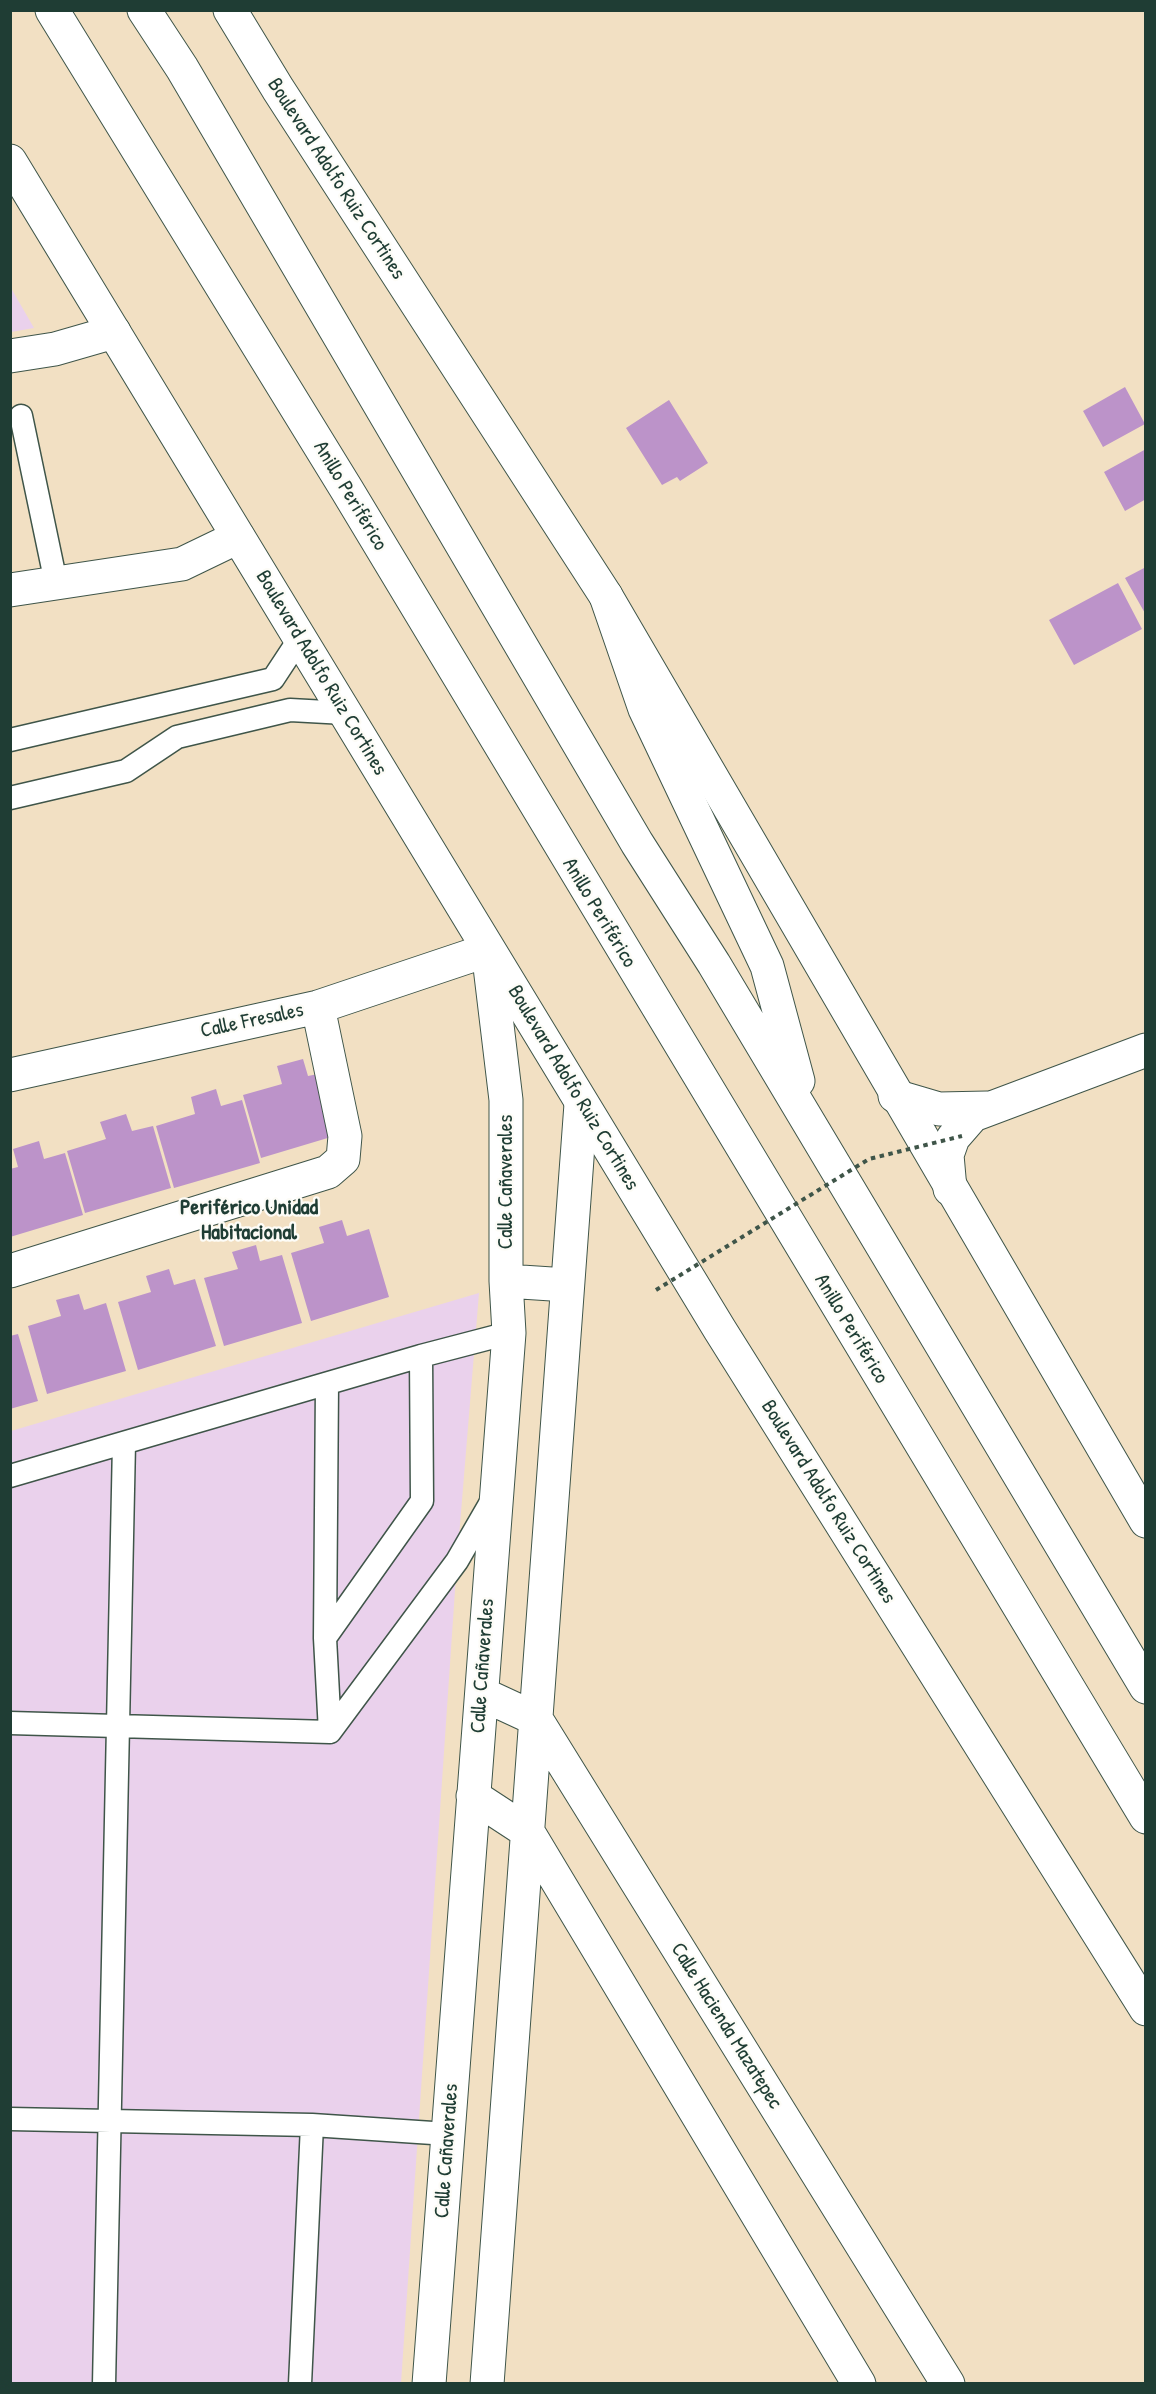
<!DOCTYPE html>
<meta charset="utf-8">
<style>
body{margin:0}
#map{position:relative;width:1156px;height:2394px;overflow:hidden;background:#f2e0c3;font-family:"Patrick Hand",sans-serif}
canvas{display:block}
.frame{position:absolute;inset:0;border:12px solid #1f3d34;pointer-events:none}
</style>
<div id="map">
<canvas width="1156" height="2394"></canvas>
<div class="frame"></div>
</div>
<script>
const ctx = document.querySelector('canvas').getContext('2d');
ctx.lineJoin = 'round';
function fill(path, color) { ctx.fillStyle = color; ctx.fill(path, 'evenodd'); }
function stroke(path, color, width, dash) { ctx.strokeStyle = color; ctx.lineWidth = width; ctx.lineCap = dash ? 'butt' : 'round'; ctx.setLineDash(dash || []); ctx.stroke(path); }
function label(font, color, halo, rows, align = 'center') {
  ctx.font = font + ' "Patrick Hand",sans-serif'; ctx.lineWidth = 4.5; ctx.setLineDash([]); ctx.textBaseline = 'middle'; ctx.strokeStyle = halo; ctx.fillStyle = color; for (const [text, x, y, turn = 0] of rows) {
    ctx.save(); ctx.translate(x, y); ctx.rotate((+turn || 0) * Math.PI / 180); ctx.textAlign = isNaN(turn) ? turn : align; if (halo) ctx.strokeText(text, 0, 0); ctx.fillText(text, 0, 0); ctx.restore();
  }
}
const built = new Path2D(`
 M 10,288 L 11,288 L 34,328 L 11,332 Z
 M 479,1293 L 457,1561 L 401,2383 L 11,2384 L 11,1431 Z`);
const building = new Path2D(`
 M 1125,387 L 1145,424 L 1103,447 L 1083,411 Z
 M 669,400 L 708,463 L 680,481 L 677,477 L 662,485 L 626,428 Z
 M 1146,449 L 1146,499 L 1125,511 L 1104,472 Z
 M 1146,567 L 1146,615 L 1125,578 Z
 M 1118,583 L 1142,629 L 1074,665 L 1049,620 Z
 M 303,1059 L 308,1076 L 328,1072 L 341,1134 L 261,1158 L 243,1095 L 282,1084 L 277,1066 Z
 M 216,1089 L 221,1106 L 242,1100 L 260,1163 L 174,1188 L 156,1126 L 195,1114 L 191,1097 Z
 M 126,1114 L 132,1131 L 153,1126 L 171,1188 L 85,1213 L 67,1151 L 106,1139 L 100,1122 Z
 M 39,1141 L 44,1159 L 65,1153 L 83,1215 L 10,1237 L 10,1169 L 18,1167 L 13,1149 Z
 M 342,1220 L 347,1236 L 369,1229 L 389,1297 L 311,1321 L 291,1253 L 324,1243 L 319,1227 Z
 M 256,1245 L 260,1261 L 282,1255 L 302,1323 L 224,1346 L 204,1278 L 238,1269 L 232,1252 Z
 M 169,1269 L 174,1285 L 195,1279 L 216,1346 L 138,1370 L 118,1302 L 151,1292 L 146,1276 Z
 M 79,1294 L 84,1310 L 106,1303 L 126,1371 L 47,1394 L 28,1326 L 61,1316 L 56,1300 Z
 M 18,1334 L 38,1401 L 10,1409 L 10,1336 Z`);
const service = new Path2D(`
 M 21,416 L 56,583
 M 10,740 L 273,679 L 300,638
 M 10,798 L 126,771 L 177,737 L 290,710 L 345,713
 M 327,1384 L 325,1638 L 330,1732
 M 10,1476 L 421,1356 L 509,1333
 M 325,1638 L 422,1501 L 421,1356
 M 10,1723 L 330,1732
 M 330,1732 L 457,1561 L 494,1497
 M 10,2119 L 312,2125 L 448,2134
 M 104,2384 L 124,1443
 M 300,2384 L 312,2125`);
const minor = new Path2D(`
 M 10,356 L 55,349 L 114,332
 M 10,590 L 182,564 L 238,537
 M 10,1075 L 318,1007 L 488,950 L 506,1100 L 506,1281 L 509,1333 L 429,2384
 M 895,1096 L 939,1109 L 987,1108
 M 950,1189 L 947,1155 L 953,1138 L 973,1115 L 1146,1050
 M 10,1271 L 328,1172 L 343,1159 L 345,1136 L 318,1007
 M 506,1281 L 567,1285
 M 482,1694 L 536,1719 L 948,2384
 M 473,1796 L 528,1832 L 859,2384
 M 487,2384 L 581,1104`);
const secondary = new Path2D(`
 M 230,10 L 278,89 L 606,596 L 1146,1521
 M 10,161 L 720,1330 L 1146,2009`);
const motorway = new Path2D(`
 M 52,10 L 347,490 L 1146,1817
 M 144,10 L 182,68 L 637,843 L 714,964 L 1146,1687
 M 606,596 L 645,709 L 767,966 L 798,1081
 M 1134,1989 L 1146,2006`);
const pathBridge = new Path2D(`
 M 656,1290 L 869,1159 L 962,1136`);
const streetNames = [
 ["Boulevard Adolfo Ruiz Cortines",336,179,57],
 ["Anillo Periférico",350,496,59],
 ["Boulevard Adolfo Ruiz Cortines",321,673,59],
 ["Anillo Periférico",599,913,59],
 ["Calle Fresales",252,1021,-12],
 ["Boulevard Adolfo Ruiz Cortines",573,1088,59],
 ["Calle Cañaverales",506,1182,-90],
 ["Anillo Periférico",851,1329,59],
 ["Boulevard Adolfo Ruiz Cortines",828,1502,58],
 ["Calle Cañaverales",483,1666,-86],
 ["Calle Hacienda Mazatepec",726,2026,58],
 ["Calle Cañaverales",447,2151,-86]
];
const neighbourhoodNames = [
 ["Periférico Unidad",249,1208],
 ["Habitacional",249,1233]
];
fill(built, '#ead1ec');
fill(building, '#bc93c9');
stroke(service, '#3f5549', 25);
stroke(minor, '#3f5549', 35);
stroke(secondary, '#3f5549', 35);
stroke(motorway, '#3f5549', 35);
stroke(service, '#fff', 22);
stroke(minor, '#fff', 33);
stroke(secondary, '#fff', 33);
stroke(motorway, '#fff', 33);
stroke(pathBridge, '#3f5549', 4, [4.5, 4.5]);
label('21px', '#1f3d34', '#fdfcf7', streetNames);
label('bold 22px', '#1f3d34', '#fdfcf7', neighbourhoodNames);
</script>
